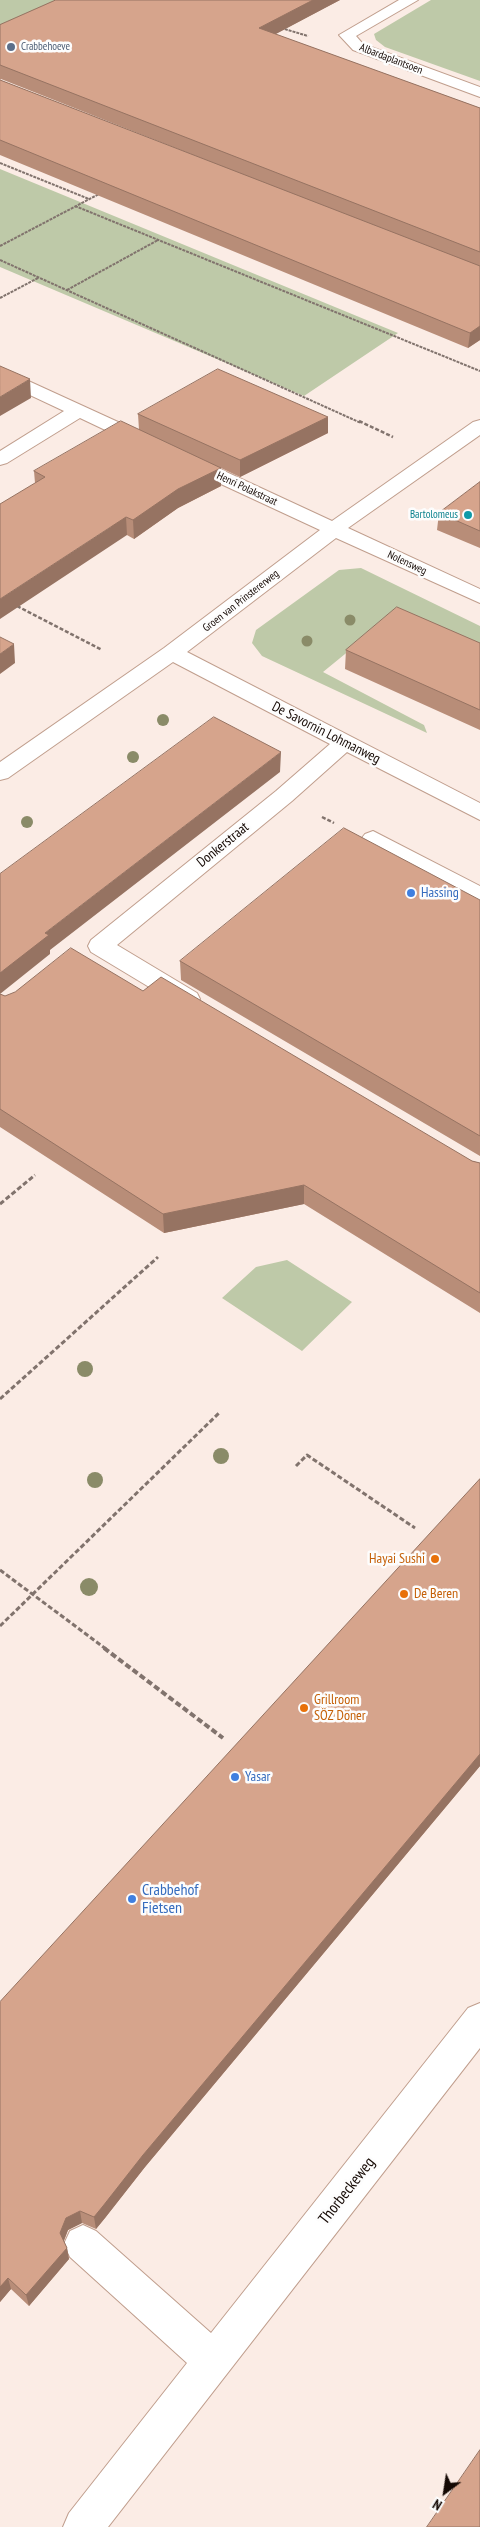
<!DOCTYPE html>
<meta charset="utf-8">
<style>
body{margin:0}
#map{position:relative;width:480px;height:2527px;overflow:hidden;background:#fbece5;font-family:"PT Sans Narrow",sans-serif}
canvas{display:block}
.north{position:absolute;left:420px;top:2467px;width:50px;height:50px;-webkit-text-stroke:4px #fdfdfd;paint-order:stroke;rotate:211deg;font-size:14px;font-weight:700;line-height:20px;text-align:center;color:#150904}
.north::after{content:'';display:block;margin:auto;width:18px;height:22px;background:#150904;clip-path:polygon(50% 0,100% 100%,50% 72%,0 100%)}
</style>
<div id="map">
<canvas width="480" height="2527"></canvas>
<div class="north">N</div>
</div>
<script>
const ctx = document.querySelector('canvas').getContext('2d');
ctx.lineJoin = 'round';
function fill(path, color) { ctx.fillStyle = color; ctx.fill(path, 'evenodd'); }
function stroke(path, color, width, dash) { ctx.strokeStyle = color; ctx.lineWidth = width; ctx.lineCap = dash ? 'butt' : 'round'; ctx.setLineDash(dash || []); ctx.stroke(path); }
function label(font, color, halo, rows, align = 'center') {
  ctx.font = font + ' "PT Sans Narrow",sans-serif'; ctx.lineWidth = 5; ctx.setLineDash([]); ctx.textBaseline = 'middle'; ctx.strokeStyle = halo; ctx.fillStyle = color; for (const [text, x, y, turn = 0] of rows) {
    ctx.save(); ctx.translate(x, y); ctx.rotate((+turn || 0) * Math.PI / 180); ctx.textAlign = isNaN(turn) ? turn : align; if (halo) ctx.strokeText(text, 0, 0); ctx.fillText(text, 0, 0); ctx.restore();
  }
}
const green = new Path2D(`
 M 0,0 L 58,0 L 0,28 Z
 M 431,0 L 480,0 L 480,81 L 385,47 L 376,40 L 374,34 Z
 M 0,169 L 398,333 L 304,396 L 0,267 Z
 M 361,568 L 480,626 L 480,651 L 394,614 L 323,672 L 424,725 L 427,733 L 262,656 L 252,643 L 256,630 L 339,570 Z
 M 287,1260 L 352,1302 L 302,1351 L 222,1298 L 256,1267 Z`);
const pathFar3 = new Path2D(`
 M 281,28 L 308,36
 M 0,163 L 89,199
 M 75,206 L 480,371
 M 0,246 L 99,194
 M 0,260 L 361,423
 M 67,290 L 158,240
 M 0,298 L 38,278`);
const pathFar2 = new Path2D(`
 M 359,421 L 393,437
 M 17,606 L 102,650
 M 322,817 L 334,823`);
const pathFar1 = new Path2D(`
 M 0,1204 L 35,1175
 M 0,1399 L 158,1257
 M 296,1466 L 307,1455 L 415,1528
 M 0,1570 L 106,1649
 M 0,1626 L 220,1412`);
const path = new Path2D(`
 M 104,1648 L 223,1738`);
const minor = new Path2D(`
 M 399,0 L 418,0 L 356,36 L 363,44 L 480,87 L 480,97 L 353,50 L 339,35 Z
 M 0,368 L 153,438 L 156,442 L 153,446 L 139,446 L 80,418 L 7,463 L 0,465 L 0,451 L 64,411 L 0,381 Z
 M 480,420 L 480,435 L 348,528 L 480,589 L 480,603 L 336,538 L 187,652 L 480,803 L 480,820 L 347,752 L 292,801 L 117,945 L 197,993 L 200,999 L 197,1005 L 188,1008 L 179,1005 L 91,952 L 88,946 L 91,940 L 276,791 L 330,744 L 173,662 L 8,778 L 0,780 L 0,762 L 164,648 L 320,530 L 180,465 L 177,461 L 180,457 L 194,457 L 332,521 L 473,422 Z
 M 373,831 L 480,886 L 480,904 L 472,902 L 365,844 L 361,839 L 365,834 Z
 M 480,2003 L 480,2048 L 108,2527 L 63,2527 L 69,2513 L 187,2363 L 70,2257 L 64,2244 L 70,2231 L 83,2225 L 96,2231 L 211,2333 L 468,2008 Z`);
const trees = [
 [350,620,5.5],
 [307,641,5.5],
 [163,720,6],
 [133,757,6],
 [27,822,6],
 [85,1369,8],
 [221,1456,8],
 [95,1480,8],
 [89,1587,9]
];
const wall = new Path2D(`
 M 56,0 L 340,0 L 275,34 L 480,108 L 480,340 L 468,348 L 0,155 L 0,80 L 216,164 L 1,79 L 0,80 L 0,25 Z
 M 138,414 L 328,417 L 328,433 L 240,477 L 221,468 L 221,486 L 178,508 L 134,539 L 35,483 L 34,471 L 139,430 Z
 M 480,482 L 480,548 L 437,530 L 439,513 Z
 M 480,643 L 480,730 L 345,669 L 346,650 Z
 M 480,900 L 480,1156 L 181,980 L 180,961 Z
 M 143,991 L 472,1161 L 480,1163 L 480,1313 L 304,1204 L 164,1233 L 0,1127 L 0,994 L 5,996 Z
 M 480,1479 L 480,1766 L 145,2167 L 105,2218 L 96,2229 L 82,2223 L 68,2230 L 64,2241 L 67,2248 L 69,2259 L 29,2306 L 11,2289 L 0,2302 L 0,2002 Z`);
const shadedWall = new Path2D(`
 M 313,0 L 340,0 L 259,43 L 259,28 Z
 M 480,326 L 480,340 L 468,348 L 470,333 Z
 M 30,379 L 31,398 L 0,416 L 0,397 Z
 M 328,417 L 328,433 L 240,477 L 240,460 Z
 M 221,468 L 221,486 L 178,508 L 134,539 L 133,520 L 178,489 Z
 M 126,517 L 127,535 L 0,619 L 0,599 Z
 M 14,644 L 15,663 L 0,674 L 0,654 Z
 M 281,752 L 280,772 L 50,950 L 50,954 L 0,994 L 0,973 L 45,933 Z
 M 304,1185 L 304,1204 L 164,1233 L 163,1214 Z
 M 480,1754 L 480,1766 L 145,2167 L 105,2218 L 96,2229 L 94,2217 L 143,2155 Z
 M 80,2211 L 82,2223 L 68,2230 L 62,2245 L 60,2233 L 66,2218 Z
 M 67,2248 L 69,2259 L 29,2306 L 26,2295 Z
 M 8,2278 L 11,2289 L 0,2302 L 0,2287 Z`);
const building = new Path2D(`
 M 56,0 L 313,0 L 259,28 L 480,108 L 480,252 L 0,65 L 0,25 Z
 M 0,80 L 480,266 L 480,326 L 470,333 L 0,140 Z
 M 0,366 L 30,379 L 0,397 Z
 M 218,369 L 328,417 L 240,460 L 138,414 Z
 M 121,421 L 221,468 L 178,489 L 133,520 L 126,517 L 0,599 L 0,504 L 45,477 L 34,471 Z
 M 480,482 L 480,531 L 439,513 Z
 M 397,607 L 480,643 L 480,710 L 346,650 Z
 M 0,637 L 14,644 L 0,654 Z
 M 214,717 L 281,752 L 45,933 L 49,935 L 0,973 L 0,874 Z
 M 344,828 L 480,900 L 480,1136 L 180,961 Z
 M 71,948 L 143,991 L 161,977 L 472,1161 L 480,1163 L 480,1293 L 304,1185 L 163,1214 L 0,1109 L 0,994 L 5,996 L 15,992 Z
 M 480,1479 L 480,1754 L 143,2155 L 103,2206 L 94,2217 L 80,2211 L 66,2218 L 60,2233 L 67,2248 L 26,2295 L 8,2278 L 0,2287 L 0,2002 Z
 M 480,2450 L 480,2527 L 427,2527 Z`);
const markers = [
 [11,47,5,"#5c6f8a"],
 [468,515,5,"#0f9aa8"],
 [411,893,5,"#3f7fe0"],
 [435,1559,5,"#e8710a"],
 [404,1594,5,"#e8710a"],
 [304,1708,5,"#e8710a"],
 [235,1777,5,"#3f7fe0"],
 [132,1899,5,"#3f7fe0"]
];
const farServicenames = [
 ["Crabbehoeve",21,47]
];
const farStreetnames = [
 ["Albardaplantsoen",391,59,21],
 ["Henri Polakstraat",247,489,25],
 ["Nolensweg",407,563,25],
 ["Groen van Prinstererweg",241,601,-38]
];
const farCulturenames = [
 ["Bartolomeus",458,515]
];
const streetNames = [
 ["De Savornin Lohmanweg",326,733,27],
 ["Donkerstraat",223,845,-39]
];
const shopNames = [
 ["Hassing",421,893],
 ["Yasar",245,1777]
];
const foodNames = [
 ["Hayai Sushi",425,1559,"right"],
 ["De Beren",414,1594],
 ["Grillroom",314,1700],
 ["SÖZ Döner",314,1716]
];
const nearShopnames = [
 ["Crabbehof",142,1890],
 ["Fietsen",142,1908]
];
const nearStreetnames = [
 ["Thorbeckeweg",347,2191,-52]
];
fill(green, '#bec9a8');
stroke(minor, '#c09e8d', 2);
stroke(pathFar3, '#81736d', 2, [3, 1]);
stroke(pathFar2, '#81736d', 2.5, [4, 2]);
stroke(pathFar1, '#81736d', 3, [5, 2.5]);
stroke(path, '#81736d', 4, [6, 3]);
fill(minor, '#fff');
ctx.fillStyle = '#8a8b68';
for (const [x, y, r] of trees) { ctx.beginPath(); ctx.arc(x, y, r, 0, 2 * Math.PI); ctx.fill(); }
fill(wall, '#b88d78');
fill(shadedWall, '#967362');
fill(building, '#d6a48c');
stroke(building, '#967362', 1);
for (const [x, y, r, color] of markers) { const dot = new Path2D(); dot.arc(x, y, r, 0, 2 * Math.PI); ctx.fillStyle = color; ctx.fill(dot); stroke(dot, '#fdfdfd', 2); }
label('11px', '#4e5e75', '#fdfdfd', farServicenames, 'left');
label('11px', '#150904', '#fdfdfd', farStreetnames);
label('11px', '#0d838f', '#fdfdfd', farCulturenames, 'right');
label('14px', '#150904', '#fdfdfd', streetNames);
label('14px', '#366cbe', '#fdfdfd', shopNames, 'left');
label('14px', '#c56008', '#fdfdfd', foodNames, 'left');
label('16px', '#366cbe', '#fdfdfd', nearShopnames, 'left');
label('16px', '#150904', '#fdfdfd', nearStreetnames);
</script>
